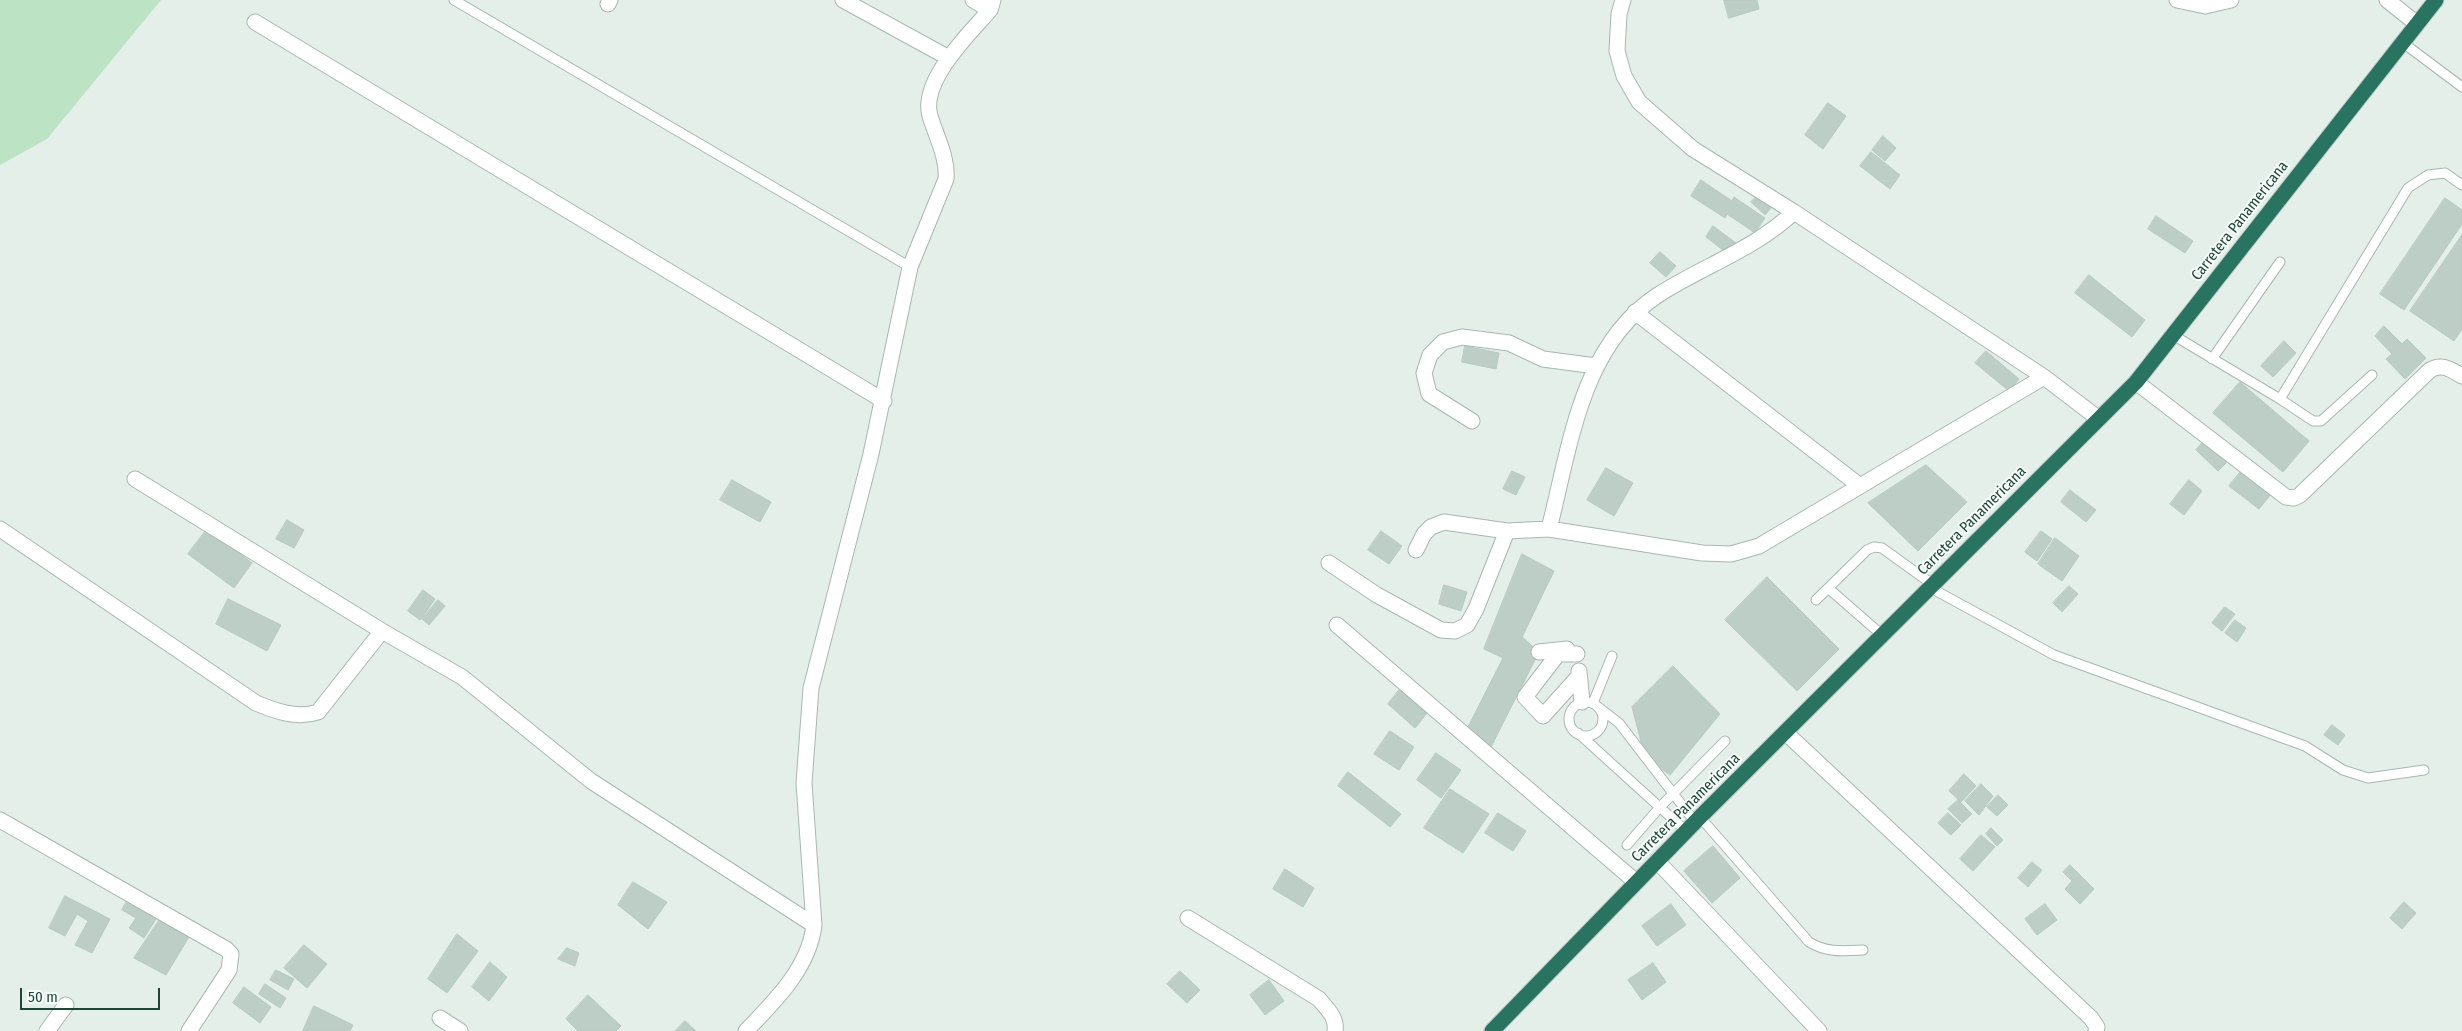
<!DOCTYPE html>
<style>
body{margin:0}
#map{position:relative;width:2462px;height:1031px;overflow:hidden;background:#e4efea;font-family:"Fira Sans Condensed",sans-serif}
canvas{display:block}
.scale{position:absolute;left:20px;top:988px;width:140px;height:22px;box-sizing:border-box;border:2px solid #214439;border-top:0;padding-left:6px;font-size:15px;line-height:18px;white-space:nowrap;color:#214439;-webkit-text-stroke:4px #f5fbf8;paint-order:stroke}
</style>
<div id="map">
<canvas width="2462" height="1031"></canvas>
<div class="scale">50 m</div>
</div>
<script>
const ctx = document.querySelector('canvas').getContext('2d');
ctx.lineJoin = 'round';
function fill(path, color) { ctx.fillStyle = color; ctx.fill(path, 'evenodd'); }
function stroke(path, color, width, dash) { ctx.strokeStyle = color; ctx.lineWidth = width; ctx.lineCap = dash ? 'butt' : 'round'; ctx.setLineDash(dash || []); ctx.stroke(path); }
function label(font, color, halo, rows, align = 'center') {
  ctx.font = font + ' "Fira Sans Condensed",sans-serif'; ctx.lineWidth = 4; ctx.setLineDash([]); ctx.textBaseline = 'middle'; ctx.strokeStyle = halo; ctx.fillStyle = color; for (const [text, x, y, turn = 0] of rows) {
    ctx.save(); ctx.translate(x, y); ctx.rotate((+turn || 0) * Math.PI / 180); ctx.textAlign = isNaN(turn) ? turn : align; if (halo) ctx.strokeText(text, 0, 0); ctx.fillText(text, 0, 0); ctx.restore();
  }
}
const green = new Path2D(`
 M 0,0 L 161,0 L 47,139 L 0,165 Z`);
const building = new Path2D(`
 M 1724,0 L 1757,0 L 1759,9 L 1729,18 Z
 M 1828,103 L 1846,116 L 1823,149 L 1805,135 Z
 M 1883,136 L 1896,148 L 1885,161 L 1872,150 Z
 M 1871,152 L 1900,175 L 1890,189 L 1860,166 Z
 M 1701,180 L 1732,201 L 1734,197 L 1765,218 L 1755,233 L 1727,214 L 1725,218 L 1691,196 Z
 M 1757,196 L 1771,208 L 1765,215 L 1751,202 Z
 M 2445,198 L 2462,210 L 2462,224 L 2404,310 L 2380,294 Z
 M 2156,216 L 2193,241 L 2185,253 L 2148,229 Z
 M 1713,226 L 1736,243 L 1728,254 L 1706,237 Z
 M 2462,235 L 2462,329 L 2454,341 L 2410,311 Z
 M 1660,252 L 1676,266 L 1666,277 L 1650,263 Z
 M 2089,275 L 2145,320 L 2132,337 L 2075,293 Z
 M 2384,326 L 2402,344 L 2407,339 L 2426,358 L 2405,379 L 2386,359 L 2392,354 L 2375,336 Z
 M 2284,341 L 2296,353 L 2273,377 L 2261,366 Z
 M 1465,346 L 1499,353 L 1496,369 L 1462,362 Z
 M 1986,351 L 2019,379 L 2009,391 L 1975,363 Z
 M 2240,382 L 2309,441 L 2283,472 L 2213,413 Z
 M 2207,438 L 2230,459 L 2218,471 L 2196,450 Z
 M 1926,465 L 1967,502 L 1918,551 L 1868,503 Z
 M 1606,468 L 1633,483 L 1614,516 L 1587,500 Z
 M 2242,470 L 2272,493 L 2259,509 L 2229,486 Z
 M 1512,471 L 1525,477 L 1516,495 L 1503,489 Z
 M 732,480 L 771,502 L 760,522 L 720,500 Z
 M 2189,480 L 2202,491 L 2184,515 L 2170,504 Z
 M 2070,490 L 2096,510 L 2086,522 L 2061,502 Z
 M 287,520 L 304,530 L 294,548 L 276,539 Z
 M 207,529 L 252,563 L 234,588 L 188,554 Z
 M 1381,531 L 1402,546 L 1389,564 L 1368,550 Z
 M 2041,531 L 2052,539 L 2037,561 L 2025,552 Z
 M 2055,538 L 2079,556 L 2062,581 L 2038,564 Z
 M 1522,554 L 1554,571 L 1522,637 L 1539,652 L 1490,749 L 1468,727 L 1503,658 L 1484,649 Z
 M 1767,577 L 1839,649 L 1797,691 L 1725,620 Z
 M 1444,585 L 1467,592 L 1461,611 L 1439,604 Z
 M 2069,586 L 2078,594 L 2062,612 L 2053,603 Z
 M 423,590 L 435,599 L 420,620 L 408,611 Z
 M 228,599 L 281,625 L 267,651 L 216,624 Z
 M 438,600 L 445,606 L 429,625 L 422,619 Z
 M 2225,607 L 2235,614 L 2222,631 L 2212,623 Z
 M 2235,620 L 2246,628 L 2237,642 L 2225,633 Z
 M 1673,666 L 1720,714 L 1670,775 L 1645,757 L 1632,707 Z
 M 1400,689 L 1427,713 L 1415,728 L 1388,704 Z
 M 2332,725 L 2345,735 L 2338,745 L 2324,735 Z
 M 1390,731 L 1414,747 L 1399,770 L 1374,754 Z
 M 1436,753 L 1461,770 L 1441,798 L 1417,780 Z
 M 1348,772 L 1401,814 L 1390,827 L 1338,786 Z
 M 1964,774 L 1976,786 L 1961,802 L 1949,791 Z
 M 1981,784 L 1993,796 L 1979,815 L 1965,801 Z
 M 1450,789 L 1489,814 L 1463,853 L 1424,828 Z
 M 1998,795 L 2008,805 L 1997,816 L 1987,807 Z
 M 1958,800 L 1972,814 L 1962,823 L 1948,809 Z
 M 1498,813 L 1526,831 L 1513,851 L 1485,833 Z
 M 1948,813 L 1961,825 L 1951,835 L 1938,823 Z
 M 1991,828 L 2003,840 L 1997,846 L 1986,834 Z
 M 1981,835 L 1995,847 L 1973,871 L 1960,859 Z
 M 1713,846 L 1740,878 L 1712,903 L 1684,871 Z
 M 2032,862 L 2042,870 L 2028,887 L 2018,878 Z
 M 2070,865 L 2094,889 L 2080,904 L 2065,889 L 2072,881 L 2063,872 Z
 M 1285,869 L 1314,888 L 1303,907 L 1273,889 Z
 M 633,882 L 667,902 L 648,929 L 618,905 Z
 M 65,896 L 110,919 L 92,953 L 75,945 L 88,921 L 77,914 L 65,936 L 49,928 Z
 M 130,896 L 159,914 L 144,938 L 129,928 L 136,918 L 122,910 Z
 M 2404,902 L 2416,913 L 2402,929 L 2390,918 Z
 M 1671,904 L 1686,925 L 1657,946 L 1642,926 Z
 M 2045,904 L 2057,920 L 2037,935 L 2025,919 Z
 M 160,919 L 189,937 L 166,975 L 134,958 Z
 M 457,934 L 478,951 L 447,993 L 428,979 Z
 M 304,945 L 327,964 L 307,988 L 284,968 Z
 M 567,948 L 579,953 L 575,966 L 558,959 Z
 M 490,962 L 507,977 L 489,1001 L 472,987 Z
 M 1653,963 L 1666,982 L 1642,1000 L 1628,980 Z
 M 276,970 L 294,979 L 288,990 L 270,980 Z
 M 1180,971 L 1200,990 L 1187,1003 L 1167,984 Z
 M 1269,980 L 1284,1001 L 1265,1015 L 1250,995 Z
 M 265,984 L 286,998 L 280,1008 L 259,994 Z
 M 244,987 L 271,1007 L 260,1023 L 233,1003 Z
 M 588,995 L 621,1026 L 616,1031 L 578,1031 L 566,1019 Z
 M 314,1006 L 353,1025 L 350,1031 L 303,1031 Z
 M 685,1021 L 696,1031 L 675,1031 Z`);
const lane = new Path2D(`
 M 454,0 L 910,267
 M 2402,42 L 2462,87
 M 2173,335 L 2280,399 L 2408,188 L 2428,175 L 2445,173 L 2462,185
 M 2212,359 L 2280,262
 M 2280,399 L 2313,421 L 2321,421 L 2372,375
 M 1929,587 L 2054,655 L 2305,746 L 2343,770 L 2368,778 L 2424,770
 M 1828,588 L 1882,635
 M 1816,600 L 1867,550 L 1874,547 L 1882,548 L 1932,584
 M1569 719a17 17 0 1 1 34 0a17 17 0 1 1-34 0Z
 M 1593,703 L 1612,656
 M 1597,706 L 1619,723 L 1695,822
 M 1578,733 L 1686,831
 M 1700,817 L 1809,942 C 1827,953 1843,951 1863,950
 M 1627,845 L 1660,807 L 1725,741`);
const street = new Path2D(`
 M 843,0 L 949,58
 M 973,0 L 990,10
 M 1623,0 L 1619,14 L 1617,51 L 1624,76 L 1639,102 L 1693,149 L 1794,212 L 2044,377 L 2099,419
 M 2177,0 L 2205,6 L 2231,0
 M 2387,0 L 2417,24
 M 608,4 L 610,0
 M 255,22 L 884,401
 M 1635,312 L 1860,486
 M 2136,382 L 2286,497 L 2294,498 L 2300,495 L 2430,370 C 2443,363 2451,370 2462,376
 M 1472,421 L 1429,394 L 1424,373 L 1430,355 L 1443,342 L 1462,337 L 1509,343 L 1543,359 L 1596,366
 M 135,479 L 382,631 L 462,677 L 591,781 L 814,925
 M 0,529 L 256,703 C 275,711 297,719 318,712 L 382,631
 M 1549,529 C 1570,447 1581,345 1658,295 C 1703,266 1755,249 1794,212
 M 1416,550 L 1424,534 L 1431,527 L 1444,522 L 1507,531 L 1549,529 L 1702,553 L 1731,554 L 1759,546 L 2044,377
 M 1329,563 L 1377,595 L 1441,630 L 1455,631 L 1467,625 L 1476,609 L 1507,531
 M 1337,625 L 1636,882
 M 1539,652 L 1567,649
 M 1577,654 L 1558,654 L 1525,697 L 1543,716 L 1579,676
 M 1579,671 L 1582,702
 M 1786,733 L 2091,1018 L 2097,1027 L 2096,1031
 M 0,820 L 226,949 L 231,954 L 229,970 L 189,1031
 M 1657,861 L 1819,1031
 M 1188,918 L 1319,999 C 1327,1009 1337,1017 1335,1031
 M 440,1018 L 460,1031
 M 47,1031 L 66,1005
 M 746,1031 C 775,1001 809,968 814,925 L 804,783 L 811,688 L 871,454 L 910,267 L 946,179 C 948,158 936,136 930,116 C 920,81 969,34 990,10 L 993,0`);
const highway = new Path2D(`
 M 1492,1031 L 1700,817 L 2136,382 L 2436,0`);
const streetNames = [
 ["Carretera Panamericana",2240,221,-52],
 ["Carretera Panamericana",1972,521,-45],
 ["Carretera Panamericana",1686,808,-45]
];
fill(green, '#bbe3c4');
fill(building, '#bccec5');
stroke(building, '#b5cac0', 1);
stroke(lane, '#a6b8b1', 11);
stroke(street, '#a6b8b1', 17);
stroke(highway, '#c1cbc8', 17);
stroke(lane, '#fff', 9);
stroke(street, '#fff', 15);
stroke(highway, '#287461', 15);
label('15px', '#214439', '#f5fbf8', streetNames);
</script>
